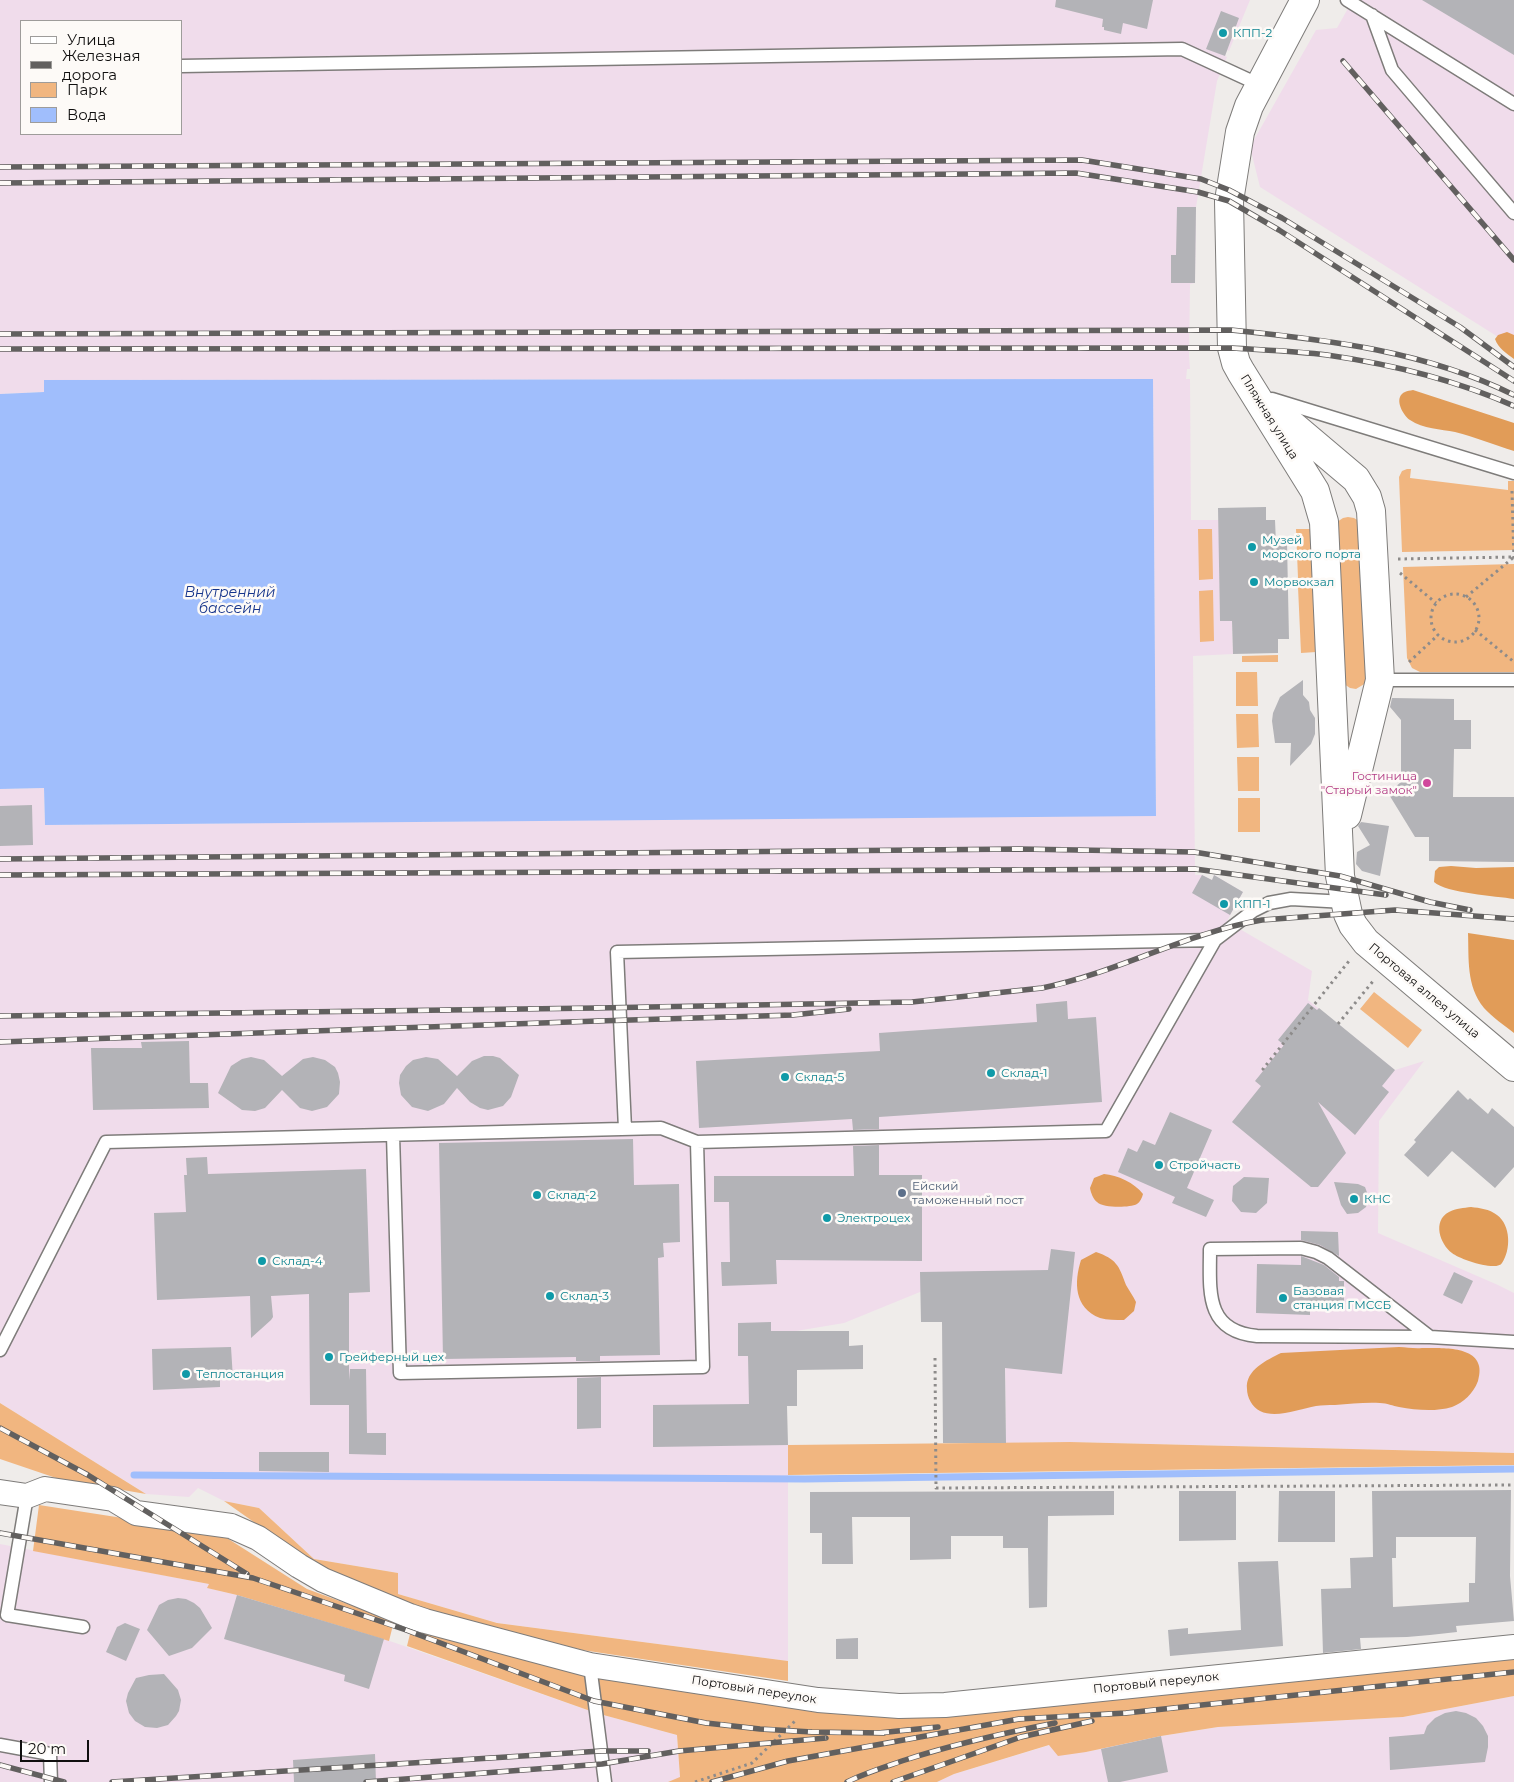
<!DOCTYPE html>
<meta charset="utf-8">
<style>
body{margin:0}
#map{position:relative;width:1514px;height:1782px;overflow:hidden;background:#efecea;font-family:Montserrat,sans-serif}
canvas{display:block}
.legend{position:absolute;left:20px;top:20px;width:162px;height:115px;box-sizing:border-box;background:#fdfaf7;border:1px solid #9e9c9a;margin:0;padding:6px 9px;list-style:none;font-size:15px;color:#100f0f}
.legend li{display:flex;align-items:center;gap:10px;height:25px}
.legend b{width:25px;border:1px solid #9e9c9a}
.scale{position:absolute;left:20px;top:1740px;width:69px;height:22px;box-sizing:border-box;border:2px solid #100f0f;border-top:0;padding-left:6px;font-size:15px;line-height:18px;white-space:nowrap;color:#100f0f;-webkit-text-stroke:4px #fdfaf7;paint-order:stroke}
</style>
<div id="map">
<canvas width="1514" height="1782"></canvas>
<ul class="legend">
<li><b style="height:6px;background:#fff"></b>Улица</li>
<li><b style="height:6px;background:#62605f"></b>Железная дорога</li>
<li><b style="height:14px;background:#f1b680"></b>Парк</li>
<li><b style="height:14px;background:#a0befc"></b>Вода</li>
</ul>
<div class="scale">20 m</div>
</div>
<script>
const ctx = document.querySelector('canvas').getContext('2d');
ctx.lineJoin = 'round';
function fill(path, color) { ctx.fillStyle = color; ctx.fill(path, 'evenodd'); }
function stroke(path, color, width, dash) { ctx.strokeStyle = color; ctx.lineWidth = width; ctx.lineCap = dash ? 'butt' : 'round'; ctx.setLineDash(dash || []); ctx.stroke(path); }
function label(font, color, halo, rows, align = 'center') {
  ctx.font = font + ' Montserrat,sans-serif'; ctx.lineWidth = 5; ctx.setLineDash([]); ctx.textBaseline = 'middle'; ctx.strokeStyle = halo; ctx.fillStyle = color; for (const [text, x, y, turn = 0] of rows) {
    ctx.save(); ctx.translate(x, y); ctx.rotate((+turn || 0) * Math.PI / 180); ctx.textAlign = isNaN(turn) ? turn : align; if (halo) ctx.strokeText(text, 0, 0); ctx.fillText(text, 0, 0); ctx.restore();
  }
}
const industrial = new Path2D(`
 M 0,0 L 1250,0 L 1229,51 L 1227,50 L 1225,56 L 1227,57 L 1217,81 L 1196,207 L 1195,283 L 1190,284 L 1189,356 L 1190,369 L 1187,369 L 1186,379 L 1190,379 L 1191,520 L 1219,520 L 1220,621 L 1232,621 L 1233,654 L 1193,656 L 1195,875 L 1202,875 L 1212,880 L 1214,875 L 1243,892 L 1226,923 L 1235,932 L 1238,928 L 1312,971 L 1308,1000 L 1395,1070 L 1424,1061 L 1379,1121 L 1378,1233 L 1498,1285 L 1514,1293 L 1514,1453 L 1070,1442 L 1006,1443 L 1004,1271 L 942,1283 L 844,1323 L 796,1331 L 771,1331 L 772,1445 L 788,1445 L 788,1661 L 497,1623 L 398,1594 L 398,1573 L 314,1559 L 259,1508 L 224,1501 L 198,1488 L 189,1497 L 146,1494 L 0,1403 L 0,789 L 44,788 L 45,825 L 1156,815 L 1153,379 L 44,380 L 44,392 L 0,394 ZM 21,21 L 181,21 L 181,134 L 21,134 Z
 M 1351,0 L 1514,0 L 1514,350 L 1495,335 L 1260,187 L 1250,147 L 1316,30 L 1337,28 L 1351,3 Z
 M 0,1544 L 209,1584 L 208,1588 L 237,1595 L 384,1639 L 596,1713 L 677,1735 L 680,1778 L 668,1782 L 0,1782 Z
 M 1514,1696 L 1514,1782 L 937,1782 L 954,1774 L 1050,1745 L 1086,1752 L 1161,1736 L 1218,1727 L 1403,1717 Z`);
const green = new Path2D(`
 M 1407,469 L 1411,469 L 1410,478 L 1508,490 L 1508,481 L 1514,481 L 1514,550 L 1402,552 L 1399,477 L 1402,471 Z
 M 1348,517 L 1354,518 L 1359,521 L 1366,683 L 1356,689 L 1350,688 L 1344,684 L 1337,522 L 1343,518 Z
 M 1198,529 L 1212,529 L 1213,579 L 1199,580 Z
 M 1296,529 L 1311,529 L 1313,578 L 1298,578 Z
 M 1514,564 L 1514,672 L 1420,672 L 1412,668 L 1407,658 L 1403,567 Z
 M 1313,586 L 1316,652 L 1301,653 L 1298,587 Z
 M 1213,590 L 1214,641 L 1200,642 L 1199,591 Z
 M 1278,655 L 1278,662 L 1242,662 L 1242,656 Z
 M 1236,672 L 1257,672 L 1258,706 L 1236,706 Z
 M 1236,714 L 1258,714 L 1259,747 L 1237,748 Z
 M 1237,757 L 1259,757 L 1259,791 L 1238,791 Z
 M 1238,798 L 1260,798 L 1260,832 L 1238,832 Z
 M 1374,992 L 1422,1030 L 1408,1048 L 1360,1009 Z
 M 0,1403 L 146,1494 L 59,1479 L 0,1459 Z
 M 1070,1442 L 1514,1453 L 1514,1465 L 788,1475 L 788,1445 Z
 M 224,1501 L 259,1508 L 314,1559 L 398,1573 L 398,1594 L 497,1623 L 788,1661 L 788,1681 L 582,1650 L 421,1609 L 309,1561 Z
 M 39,1505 L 219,1533 L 307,1589 L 394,1621 L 389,1641 L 237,1595 L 207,1588 L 209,1584 L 33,1551 Z
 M 412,1626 L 895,1716 L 1514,1656 L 1514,1696 L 1403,1717 L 1218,1727 L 1161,1736 L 1086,1752 L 1058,1756 L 1049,1745 L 954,1774 L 937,1782 L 668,1782 L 680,1777 L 677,1735 L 596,1713 L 407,1646 Z`);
const forest = new Path2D(`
 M 1507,332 L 1514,335 L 1514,359 C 1507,354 1498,348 1495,339 L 1498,335 Z
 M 1413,390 L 1514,423 L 1514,451 C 1495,445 1475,437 1455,432 C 1441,429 1423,429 1410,420 C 1404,416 1397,404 1400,397 C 1402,392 1407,391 1413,390 Z
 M 1451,866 L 1476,868 L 1514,867 L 1514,899 C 1496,896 1446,893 1434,882 L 1435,871 L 1439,867 Z
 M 1468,933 L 1514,940 L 1514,1033 C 1504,1025 1492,1017 1484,1008 C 1466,986 1469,958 1468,933 Z
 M 1104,1174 C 1117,1175 1135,1183 1143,1194 C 1142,1198 1140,1202 1137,1204 C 1129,1208 1103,1208 1097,1202 C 1093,1199 1091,1193 1090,1188 L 1094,1178 Z
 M 1471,1207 C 1480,1208 1489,1209 1497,1215 C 1511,1225 1511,1250 1502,1263 C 1497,1272 1459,1259 1452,1253 C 1440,1244 1432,1221 1449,1212 C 1456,1208 1464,1208 1471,1207 Z
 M 1096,1252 C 1116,1259 1119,1265 1126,1285 C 1129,1290 1133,1296 1136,1302 L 1134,1311 L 1124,1320 C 1116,1320 1107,1320 1100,1318 C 1074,1308 1074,1282 1081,1260 Z
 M 1399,1347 C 1407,1347 1414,1349 1422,1348 C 1444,1348 1489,1345 1478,1381 C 1473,1394 1464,1402 1452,1407 C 1435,1412 1416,1410 1399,1407 C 1393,1406 1387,1403 1380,1403 C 1366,1402 1350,1404 1335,1405 C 1328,1405 1322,1405 1316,1406 C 1299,1409 1276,1419 1260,1411 C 1252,1407 1247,1397 1247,1389 C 1245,1370 1267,1360 1281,1353 Z`);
const water = new Path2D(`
 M 1153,379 L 1156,816 L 45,825 L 44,788 L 0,789 L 0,394 L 44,392 L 44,380 Z`);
const stream = new Path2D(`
 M 134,1475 L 805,1479 L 1514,1469`);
const building = new Path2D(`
 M 1056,0 L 1153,0 L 1147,29 L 1123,23 L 1121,34 L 1104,30 L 1104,27 L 1102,27 L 1103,19 L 1055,7 Z
 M 1422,0 L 1514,0 L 1514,55 Z
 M 1221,11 L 1239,18 L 1225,56 L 1206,49 Z
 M 1177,207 L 1196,207 L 1195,283 L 1171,283 L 1171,255 L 1176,255 Z
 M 1266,507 L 1266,520 L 1275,520 L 1276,544 L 1287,543 L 1289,639 L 1278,639 L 1278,653 L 1233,654 L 1232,621 L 1220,621 L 1218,508 Z
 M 1303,680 L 1303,695 L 1309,702 L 1310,710 L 1315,718 L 1315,734 L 1311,744 L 1290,766 L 1291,743 L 1275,743 L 1272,721 L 1273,713 L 1280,697 Z
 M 1392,698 L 1454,699 L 1454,720 L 1471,720 L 1471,749 L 1454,749 L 1453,797 L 1514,797 L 1514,862 L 1429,861 L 1429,837 L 1415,837 L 1388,793 L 1401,782 L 1401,720 L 1390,707 Z
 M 32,805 L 33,845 L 0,846 L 0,806 Z
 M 1361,822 L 1389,826 L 1380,876 L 1362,871 L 1356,864 L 1357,852 L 1370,845 L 1358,826 Z
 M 1202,875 L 1212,880 L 1214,875 L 1243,892 L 1230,915 L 1192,893 Z
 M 1067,1001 L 1068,1019 L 1096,1017 L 1102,1102 L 879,1117 L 879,1129 L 853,1130 L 852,1119 L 699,1128 L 696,1061 L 880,1051 L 879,1033 L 1037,1022 L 1036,1004 Z
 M 1308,1003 L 1317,1010 L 1319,1008 L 1395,1070 L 1382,1086 L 1389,1092 L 1355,1135 L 1318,1102 L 1346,1153 L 1318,1187 L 1311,1187 L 1232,1122 L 1261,1086 L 1255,1081 L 1284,1045 L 1278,1040 Z
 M 189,1041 L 190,1083 L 208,1083 L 209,1108 L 93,1110 L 91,1048 L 142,1048 L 141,1042 Z
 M 484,1056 L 493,1056 L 500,1058 L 519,1075 L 511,1097 L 503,1106 L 488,1110 L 480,1108 L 470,1102 L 457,1088 L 444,1104 L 428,1111 L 412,1107 L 401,1095 L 399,1083 L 400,1075 L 406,1066 L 413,1060 L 426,1057 L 438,1059 L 457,1076 L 472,1061 Z
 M 251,1057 L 264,1060 L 282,1076 L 303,1059 L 313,1057 L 325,1060 L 335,1067 L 338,1073 L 340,1082 L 339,1094 L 327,1107 L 312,1111 L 300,1108 L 282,1090 L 265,1108 L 255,1111 L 242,1110 L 218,1093 L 231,1066 L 242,1059 Z
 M 1458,1090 L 1468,1100 L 1470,1098 L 1488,1114 L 1492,1108 L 1514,1127 L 1514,1167 L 1495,1188 L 1452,1151 L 1428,1177 L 1404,1155 L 1416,1142 L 1414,1140 Z
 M 1170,1112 L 1212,1130 L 1187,1188 L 1214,1200 L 1206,1217 L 1172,1203 L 1175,1197 L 1118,1172 L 1128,1148 L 1137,1152 L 1143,1140 L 1155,1145 Z
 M 633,1139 L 634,1185 L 679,1184 L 680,1242 L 663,1243 L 664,1257 L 658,1258 L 660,1355 L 600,1356 L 600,1361 L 576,1361 L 576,1357 L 443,1359 L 439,1143 Z
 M 879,1145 L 879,1175 L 922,1175 L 922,1261 L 776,1260 L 777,1284 L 722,1286 L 721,1262 L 730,1262 L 729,1202 L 714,1202 L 714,1176 L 854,1176 L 853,1146 Z
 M 207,1157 L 208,1174 L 366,1169 L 370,1292 L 349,1293 L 349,1380 L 350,1369 L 366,1369 L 367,1433 L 386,1433 L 386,1455 L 349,1454 L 349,1405 L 310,1405 L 309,1294 L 271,1296 L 273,1317 L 271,1320 L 251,1338 L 250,1296 L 157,1300 L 154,1213 L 186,1212 L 184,1175 L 187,1175 L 186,1158 Z
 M 1244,1177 L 1269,1178 L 1267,1203 L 1256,1213 L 1241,1212 L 1232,1201 L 1233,1186 Z
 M 1334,1182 L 1358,1184 L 1365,1187 L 1369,1198 L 1366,1207 L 1358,1213 L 1347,1214 L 1341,1205 Z
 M 1301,1231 L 1338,1232 L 1339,1256 L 1320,1245 L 1301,1240 Z
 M 1051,1249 L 1075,1252 L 1062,1374 L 1005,1368 L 1006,1443 L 943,1443 L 942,1322 L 921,1322 L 920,1272 L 1048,1270 Z
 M 1301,1256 L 1324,1265 L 1339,1277 L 1339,1281 L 1344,1281 L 1344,1304 L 1310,1304 L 1310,1315 L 1256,1313 L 1257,1264 L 1301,1265 Z
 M 1454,1272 L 1473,1281 L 1462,1304 L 1443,1295 Z
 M 771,1322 L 771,1331 L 849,1331 L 849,1346 L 863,1345 L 863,1369 L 797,1370 L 797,1406 L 787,1406 L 788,1445 L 653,1447 L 653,1405 L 749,1404 L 748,1356 L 738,1356 L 738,1323 Z
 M 231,1347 L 233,1379 L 220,1379 L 220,1387 L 153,1390 L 152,1349 Z
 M 601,1377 L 601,1428 L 577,1429 L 577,1378 Z
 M 259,1452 L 329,1452 L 329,1472 L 259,1471 Z
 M 1511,1490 L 1510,1576 L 1514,1621 L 1456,1626 L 1457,1632 L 1430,1635 L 1407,1637 L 1360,1638 L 1361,1649 L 1323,1653 L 1321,1589 L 1351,1588 L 1350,1558 L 1373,1557 L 1372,1491 ZM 1396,1537 L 1476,1537 L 1475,1583 L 1469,1583 L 1469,1602 L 1393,1607 L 1392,1558 L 1396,1558 Z
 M 1114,1491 L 1114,1515 L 1048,1516 L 1047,1607 L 1029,1608 L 1028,1548 L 1003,1548 L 1003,1536 L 951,1536 L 951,1559 L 910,1560 L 910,1517 L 852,1517 L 853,1564 L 822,1564 L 822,1533 L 810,1533 L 810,1492 Z
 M 1179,1491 L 1236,1491 L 1236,1540 L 1179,1541 Z
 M 1279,1491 L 1335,1491 L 1335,1542 L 1278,1542 Z
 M 1278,1561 L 1283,1646 L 1170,1656 L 1168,1630 L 1188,1628 L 1188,1634 L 1241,1630 L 1238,1562 Z
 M 237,1595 L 384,1639 L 369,1689 L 344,1681 L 345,1675 L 224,1639 Z
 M 178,1598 L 186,1599 L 194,1603 L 200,1608 L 212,1628 L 192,1648 L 169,1656 L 147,1630 L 159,1605 L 168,1600 Z
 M 125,1623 L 140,1629 L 126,1661 L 106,1652 L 117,1627 Z
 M 858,1638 L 858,1659 L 836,1659 L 836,1639 Z
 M 164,1674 L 178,1690 L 181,1700 L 179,1711 L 176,1716 L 168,1725 L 157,1728 L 145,1727 L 135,1721 L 129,1713 L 126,1701 L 128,1693 L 136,1678 L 149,1675 Z
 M 1456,1711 L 1466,1713 L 1476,1718 L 1483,1726 L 1488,1736 L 1488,1747 L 1485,1762 L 1390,1770 L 1389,1737 L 1424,1734 L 1427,1726 L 1435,1718 L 1445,1713 Z
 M 1161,1736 L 1168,1772 L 1120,1782 L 1108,1782 L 1101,1749 Z
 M 375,1754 L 376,1782 L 294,1782 L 293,1760 Z`);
const path = new Path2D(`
 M 1512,491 L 1514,560
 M 1398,559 L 1514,557
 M 1400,573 L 1436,603
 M1431 618a24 24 0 1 1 48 0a24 24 0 1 1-48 0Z
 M 1466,597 L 1514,557
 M 1475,630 L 1514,662
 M 1409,662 L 1438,635
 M 1338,1024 L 1374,980
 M 1264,1070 L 1263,1069 L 1349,961
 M 935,1358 L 936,1488 L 1514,1485
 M 695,1782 L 752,1763 L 796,1720`);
const service = new Path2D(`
 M 1347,0 L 1514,104
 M 1372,15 L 1392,70 L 1514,213
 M 181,66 L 1182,49 L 1260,85
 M 1272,399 L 1514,473
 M 1380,680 L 1514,680
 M 625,1129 L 617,952 L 1215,940
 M 393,1135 L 400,1373 L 703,1367 L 697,1142
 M 1430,1337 L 1328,1258 L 1316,1252 L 1301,1248 L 1210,1249 C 1210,1290 1204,1331 1257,1336 L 1430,1337 L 1514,1342
 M 0,1350 L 106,1142 L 661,1128 L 697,1142 L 1106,1131 L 1215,940 L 1253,911 L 1269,903 L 1291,899 L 1345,902
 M 27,1496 L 7,1615 L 83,1627
 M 590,1665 L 605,1782
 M 0,1745 L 50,1754 L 51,1782`);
const minor = new Path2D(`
 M 0,1492 L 27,1496 L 45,1489 L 113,1499 L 136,1513 L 231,1526 L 258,1538 L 299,1566 L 323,1580 L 410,1616 L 425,1621 L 590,1665 L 818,1700 L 899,1706 L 945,1705 L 1514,1647`);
const tertiary = new Path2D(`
 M 1305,0 L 1249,106 L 1240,132 L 1229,201 L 1232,348 L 1236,363 L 1241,372 L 1315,491 L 1324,522 L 1340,876 L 1348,914 L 1353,925 L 1366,942 L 1514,1067
 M 1272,408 L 1356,479 L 1367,497 L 1371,511 L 1380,680 L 1347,815`);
const rail = new Path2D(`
 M 1343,61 L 1514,260
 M 0,167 L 1082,160 L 1201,179 L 1229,190 L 1282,218 L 1460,327 L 1514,367
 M 0,183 L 1076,173 L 1198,192 L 1229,201 L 1279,230 L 1514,381
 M 0,334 L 1231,330 C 1329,340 1425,351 1514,395
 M 0,349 L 1232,348 C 1263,350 1296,351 1327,355 C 1390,364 1456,380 1514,406
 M 0,859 L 1019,849 L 1194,852 L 1340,876 L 1430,902 L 1470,910
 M 0,875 L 1195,869 L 1386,895
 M 0,1016 L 597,1008 L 912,1002 L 1042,988 C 1117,973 1185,933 1262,920 L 1395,910 L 1514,919
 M 0,1042 L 598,1021 L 793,1015 L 849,1009
 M 0,1428 L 88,1475 L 247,1574
 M 0,1533 L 253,1578 L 406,1630 L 594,1701 L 706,1723 L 760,1729 L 812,1732 L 884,1733
 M 878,1733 L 938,1727
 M 0,1765 L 64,1782
 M 112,1782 L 601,1751 L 648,1751
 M 366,1782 L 602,1764 L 679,1751 L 826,1738
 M 712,1782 L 788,1761 L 1019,1719 L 1126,1713 L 1514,1672
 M 847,1782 C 865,1773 885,1767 905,1760 C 954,1744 1004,1733 1055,1723
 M 893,1782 L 1021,1737 L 1092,1721`);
const markers = [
 [1223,33,5,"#0f9aa8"],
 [1252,547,5,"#0f9aa8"],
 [1254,582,5,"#0f9aa8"],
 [1427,783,5,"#d1479c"],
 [1224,904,5,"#0f9aa8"],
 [991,1073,5,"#0f9aa8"],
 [785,1077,5,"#0f9aa8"],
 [1159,1165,5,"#0f9aa8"],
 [902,1193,5,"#5c6f8a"],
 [537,1195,5,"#0f9aa8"],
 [1354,1199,5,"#0f9aa8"],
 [827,1218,5,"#0f9aa8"],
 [262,1261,5,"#0f9aa8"],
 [550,1296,5,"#0f9aa8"],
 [1283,1298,5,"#0f9aa8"],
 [329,1357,5,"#0f9aa8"],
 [186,1374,5,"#0f9aa8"]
];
const cultureNames = [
 ["КПП-2",1233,33],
 ["Музей",1262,540],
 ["морского порта",1262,554],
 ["Морвокзал",1264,582],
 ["КПП-1",1234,904],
 ["Склад-1",1001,1073],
 ["Склад-5",795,1077],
 ["Стройчасть",1169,1165],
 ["Склад-2",547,1195],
 ["КНС",1364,1199],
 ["Электроцех",837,1218],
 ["Склад-4",272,1261],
 ["Базовая",1293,1291],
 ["станция ГМССБ",1293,1305],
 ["Склад-3",560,1296],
 ["Грейферный цех",339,1357],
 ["Теплостанция",196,1374]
];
const streetNames = [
 ["Пляжная улица",1269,417,58],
 ["Портовая аллея улица",1424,991,40],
 ["Портовый переулок",1156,1683,-6],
 ["Портовый переулок",754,1690,9]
];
const hotelNames = [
 ["Гостиница",1417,776],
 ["\"Старый замок\"",1417,790]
];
const serviceNames = [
 ["Ейский",912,1186],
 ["таможенный пост",912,1200]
];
const waterNames = [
 ["Внутренний",230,593],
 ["бассейн",230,609]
];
fill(industrial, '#f0dceb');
fill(green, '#f1b680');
fill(forest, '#e19c58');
fill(water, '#a0befc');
stroke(stream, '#a0befc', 7);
fill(building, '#b3b3b7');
stroke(service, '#7e7c7a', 15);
stroke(minor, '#7e7c7a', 26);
stroke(tertiary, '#7e7c7a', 30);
stroke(path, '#8d8b8a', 3, [2.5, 4]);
stroke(service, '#fff', 12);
stroke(minor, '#fff', 24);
stroke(tertiary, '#fff', 28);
stroke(rail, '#62605f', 5.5);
stroke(rail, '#fdfaf7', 4, [11]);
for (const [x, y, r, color] of markers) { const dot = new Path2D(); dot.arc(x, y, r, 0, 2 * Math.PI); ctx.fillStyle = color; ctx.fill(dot); stroke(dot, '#fdfaf7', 2); }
label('12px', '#0d838f', '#fdfaf7', cultureNames, 'left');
label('12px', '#100f0f', '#fdfaf7', streetNames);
label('12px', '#b23c85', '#fdfaf7', hotelNames, 'right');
label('12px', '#4e5e75', '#fdfaf7', serviceNames, 'left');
label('italic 14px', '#15348b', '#fdfaf7', waterNames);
</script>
